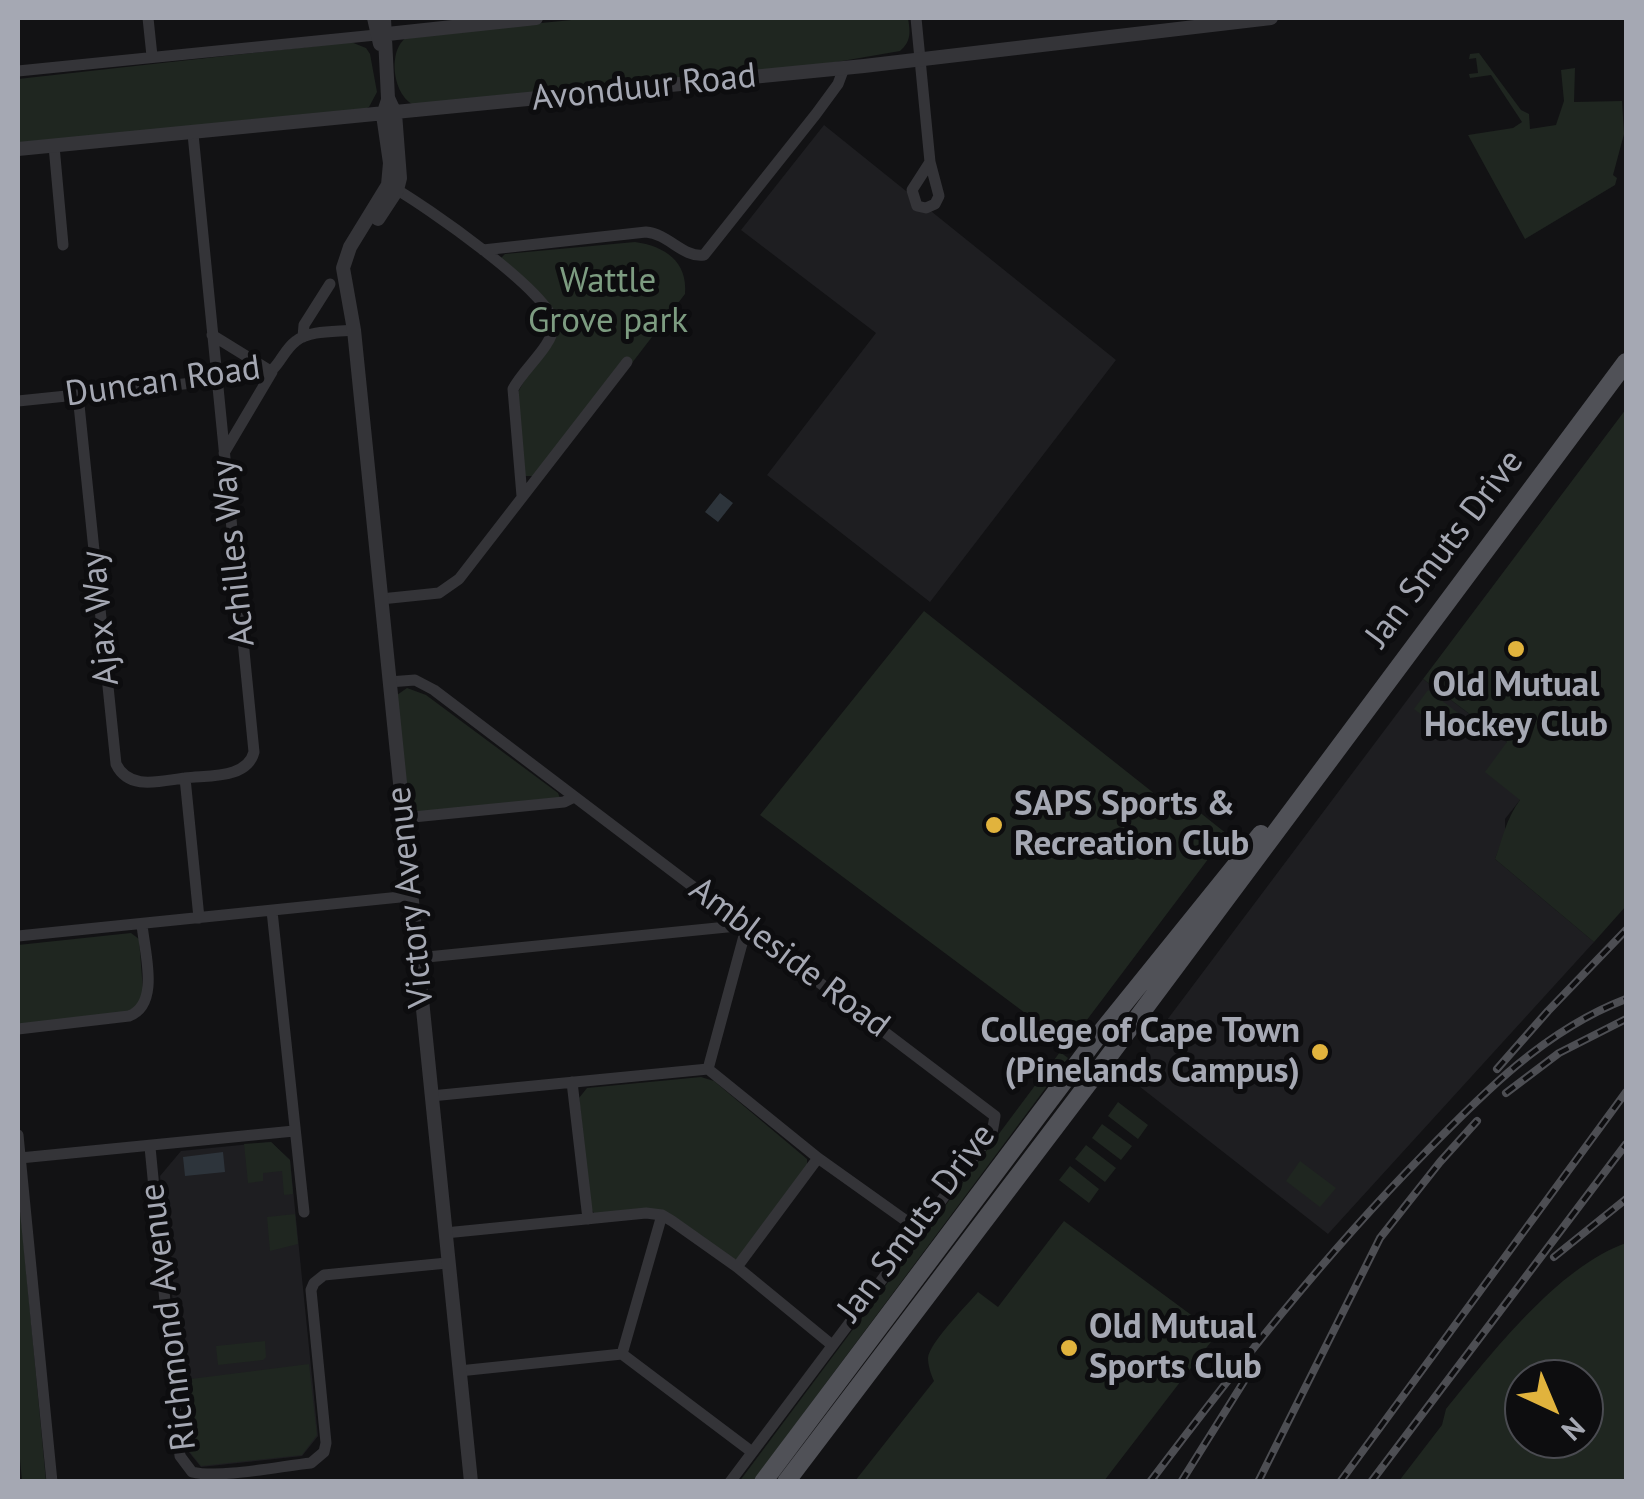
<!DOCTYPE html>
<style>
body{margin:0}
#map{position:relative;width:1644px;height:1499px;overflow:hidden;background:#121214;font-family:"PT Sans",sans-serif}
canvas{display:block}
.frame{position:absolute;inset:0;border:20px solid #a5a8b3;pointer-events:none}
.north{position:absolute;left:1504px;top:1359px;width:100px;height:100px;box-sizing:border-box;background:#0d0d0f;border:2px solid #4a4b51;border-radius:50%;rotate:136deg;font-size:28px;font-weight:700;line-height:40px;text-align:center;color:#a5a8b3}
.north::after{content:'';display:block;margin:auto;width:35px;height:45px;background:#e1b33d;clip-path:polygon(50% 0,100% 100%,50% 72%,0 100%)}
</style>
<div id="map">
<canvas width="1644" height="1499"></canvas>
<div class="frame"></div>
<div class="north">N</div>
</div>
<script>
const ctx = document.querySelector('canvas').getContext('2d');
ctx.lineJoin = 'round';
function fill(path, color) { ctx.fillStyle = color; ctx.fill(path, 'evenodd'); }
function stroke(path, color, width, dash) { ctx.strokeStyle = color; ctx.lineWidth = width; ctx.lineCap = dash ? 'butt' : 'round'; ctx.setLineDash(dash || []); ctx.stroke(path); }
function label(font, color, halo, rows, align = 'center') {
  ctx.font = font + ' "PT Sans",sans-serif'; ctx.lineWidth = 10; ctx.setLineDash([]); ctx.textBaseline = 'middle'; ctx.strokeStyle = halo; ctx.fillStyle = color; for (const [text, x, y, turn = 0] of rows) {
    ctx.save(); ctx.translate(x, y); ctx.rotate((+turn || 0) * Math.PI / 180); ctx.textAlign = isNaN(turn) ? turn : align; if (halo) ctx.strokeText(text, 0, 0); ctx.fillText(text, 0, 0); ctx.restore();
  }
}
const built = new Path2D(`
 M 824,125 L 1116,360 L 930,602 L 767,475 L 876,333 L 741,230 Z
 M 1423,679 L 1508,743 L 1520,800 L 1505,819 L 1505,834 L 1495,859 L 1594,942 L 1328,1234 L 1130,1079 L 1147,1057 L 1146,1048 Z
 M 271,1142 L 290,1160 L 318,1436 L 302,1456 L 201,1467 L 188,1451 L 160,1176 L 181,1151 Z`);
const green = new Path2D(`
 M 592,18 L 908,18 C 910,31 912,41 900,51 L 819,65 L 417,106 C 392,99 386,47 409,36 Z
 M 351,42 L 366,48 L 370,54 L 377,92 L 369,107 L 361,111 L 18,144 L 18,79 Z
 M 1479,53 L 1521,110 L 1529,114 L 1530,129 L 1556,125 L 1564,101 L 1561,70 L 1575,68 L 1574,102 L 1622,101 L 1624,134 L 1613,175 L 1617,178 L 1615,185 L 1525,239 L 1468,135 L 1513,128 L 1522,122 L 1491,75 L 1470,78 L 1469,74 L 1478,73 L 1476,58 L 1469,59 L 1470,54 Z
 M 635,242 C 665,246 688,262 685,294 L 582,428 L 533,476 L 525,476 L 518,392 L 557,323 L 500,259 L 505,254 Z
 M 1626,409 L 1626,906 L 1594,942 L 1495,859 C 1503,837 1506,819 1520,800 L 1485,772 L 1507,742 L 1423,679 Z
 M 924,611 L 1165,802 L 1174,792 L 1227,834 L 1068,1045 L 760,815 Z
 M 407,688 L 426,695 L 558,793 L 560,798 L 413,814 L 406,805 L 397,695 Z
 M 1428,690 L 1466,719 L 1452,738 L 1414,709 Z
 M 131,933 L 139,939 L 144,1003 L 134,1013 L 18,1028 L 18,945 Z
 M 1060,1052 L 1068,1058 L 753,1481 L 739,1482 Z
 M 701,1077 L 714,1081 L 807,1159 L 807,1165 L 741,1258 L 734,1260 L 670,1216 L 594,1213 L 591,1209 L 579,1098 L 587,1088 Z
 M 1118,1102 L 1148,1125 L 1138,1139 L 1108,1116 Z
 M 1102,1124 L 1132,1146 L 1121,1160 L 1092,1138 Z
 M 271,1142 L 290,1160 L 293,1194 L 284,1195 L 282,1171 L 263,1173 L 263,1181 L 248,1183 L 244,1144 Z
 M 1086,1145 L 1116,1168 L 1105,1182 L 1075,1159 Z
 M 1300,1161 L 1336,1188 L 1320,1207 L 1286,1181 Z
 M 1070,1166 L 1099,1189 L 1089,1203 L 1059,1180 Z
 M 18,1184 L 46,1481 L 22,1481 L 18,1438 Z
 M 295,1214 L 298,1244 L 270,1251 L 267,1217 Z
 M 1064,1221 L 1217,1334 L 1104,1481 L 855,1481 L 934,1381 C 931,1375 928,1365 928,1358 C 929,1343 967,1305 978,1292 L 998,1307 Z
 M 1626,1243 L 1626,1481 L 1399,1481 L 1442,1425 L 1446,1409 C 1492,1353 1558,1267 1626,1243 ZM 1524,1379 L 1584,1379 L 1584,1439 L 1524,1439 Z
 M 265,1341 L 266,1357 L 263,1360 L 218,1365 L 216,1346 Z
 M 309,1364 L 317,1435 L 302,1455 L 201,1466 L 189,1451 L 183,1380 Z`);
const water = new Path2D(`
 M 720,493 L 733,503 L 718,522 L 705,512 Z
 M 223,1152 L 225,1172 L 185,1176 L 183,1157 Z`);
const minor = new Path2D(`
 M 148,18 L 152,56
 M 916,18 L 930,162 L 939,196 L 935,204 L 926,208 L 917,206 L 912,190 L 930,162
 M 18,71 L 376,35
 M 193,134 L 254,752 C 247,779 209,775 185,778 L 199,918
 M 54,146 L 63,245
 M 392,187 C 420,202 556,296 554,325 C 552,347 523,369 513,389 L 522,496
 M 483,250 L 646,232 C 669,234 683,258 704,255 L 816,114 L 838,84 L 844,68
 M 212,335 L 272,372 L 224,453
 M 303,337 L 304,325 L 330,284
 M 78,395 L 116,764 C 129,791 160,781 185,778
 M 18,401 L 261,376 C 280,370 281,352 296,341 C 310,330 336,332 354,330
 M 381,599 L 439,593 L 459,579 L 627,362
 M 389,682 L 415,680 L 434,690 L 995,1116 L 992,1133 L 730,1482
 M 403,818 L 564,802 L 574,797
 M 272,911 L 304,1212
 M 18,936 L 410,896
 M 417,958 L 747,925 L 708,1069
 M 18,1029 L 129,1016 C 161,1004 144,951 142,924
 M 572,1082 L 588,1219
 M 431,1096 L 708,1069 L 818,1158 L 919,1230
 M 18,1135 L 52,1482
 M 150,1147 L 180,1456 L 192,1472 C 220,1479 281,1466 311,1463 L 324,1452 L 326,1443 L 311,1290 L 314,1283 L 324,1275 L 447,1263
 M 20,1158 L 294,1131
 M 445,1233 L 646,1213 L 662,1215 L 672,1221 L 737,1267 L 832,1345
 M 737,1267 L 818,1158
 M 622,1354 L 662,1215
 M 459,1371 L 622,1354 L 752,1452`);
const tertiary = new Path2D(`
 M 374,18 L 380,44
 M 378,35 L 536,18
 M 388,100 L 383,115 L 390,163 L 388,185 L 350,247 L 343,268 L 354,330 L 471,1482
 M 18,149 L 864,66 L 1271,18
 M 378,219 L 397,190 L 400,178 L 395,113 L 388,98 L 384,18`);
const primary = new Path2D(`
 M 763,1482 L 1098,1036 L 1261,834
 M 786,1482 L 1100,1068 L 1626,362`);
const rail = new Path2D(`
 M 1497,1069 L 1548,1011 L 1626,930
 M 1506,1093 L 1559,1053 L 1626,1019
 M 1554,1257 L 1626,1199
 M 1150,1482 C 1236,1368 1323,1257 1423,1155 C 1483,1093 1545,1030 1626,999
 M 1181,1482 L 1253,1367
 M 1258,1482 L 1380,1238 L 1440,1162 L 1477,1121
 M 1340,1482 L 1626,1092
 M 1371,1482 L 1626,1144`);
const markers = [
 [1516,649,10,"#e1b33d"],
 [994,825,10,"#e1b33d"],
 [1320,1052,10,"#e1b33d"],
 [1069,1348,10,"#e1b33d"]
];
const streetNames = [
 ["Avonduur Road",644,88,-6],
 ["Duncan Road",163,382,-8],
 ["Jan Smuts Drive",1445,549,-53],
 ["Achilles Way",234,553,-96],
 ["Ajax Way",101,618,-96],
 ["Victory Avenue",411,897,-96],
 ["Ambleside Road",789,958,37],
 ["Jan Smuts Drive",917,1223,-53],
 ["Richmond Avenue",169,1317,-97]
];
const parkNames = [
 ["Wattle",608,282],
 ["Grove park",608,322]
];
const poiNames = [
 ["Old Mutual",1516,686,"center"],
 ["Hockey Club",1516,726,"center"],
 ["SAPS Sports &",1014,805],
 ["Recreation Club",1014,845],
 ["College of Cape Town",1300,1032,"right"],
 ["(Pinelands Campus)",1300,1072,"right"],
 ["Old Mutual",1089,1328],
 ["Sports Club",1089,1368]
];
fill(built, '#1e1e21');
fill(green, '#1f2620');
fill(water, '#2d343b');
stroke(minor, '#343438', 11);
stroke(tertiary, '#343438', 14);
stroke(primary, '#505157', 18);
stroke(rail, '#4d4e53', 8);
stroke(rail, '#0d0d0f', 4, [11]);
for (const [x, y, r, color] of markers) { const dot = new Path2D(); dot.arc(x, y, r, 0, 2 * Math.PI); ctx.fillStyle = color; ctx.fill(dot); stroke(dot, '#0d0d0f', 4); }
label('35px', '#a5a8b3', '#0d0d0f', streetNames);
label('35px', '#7d9c81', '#0d0d0f', parkNames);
label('bold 35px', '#a5a8b3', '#0d0d0f', poiNames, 'left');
</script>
